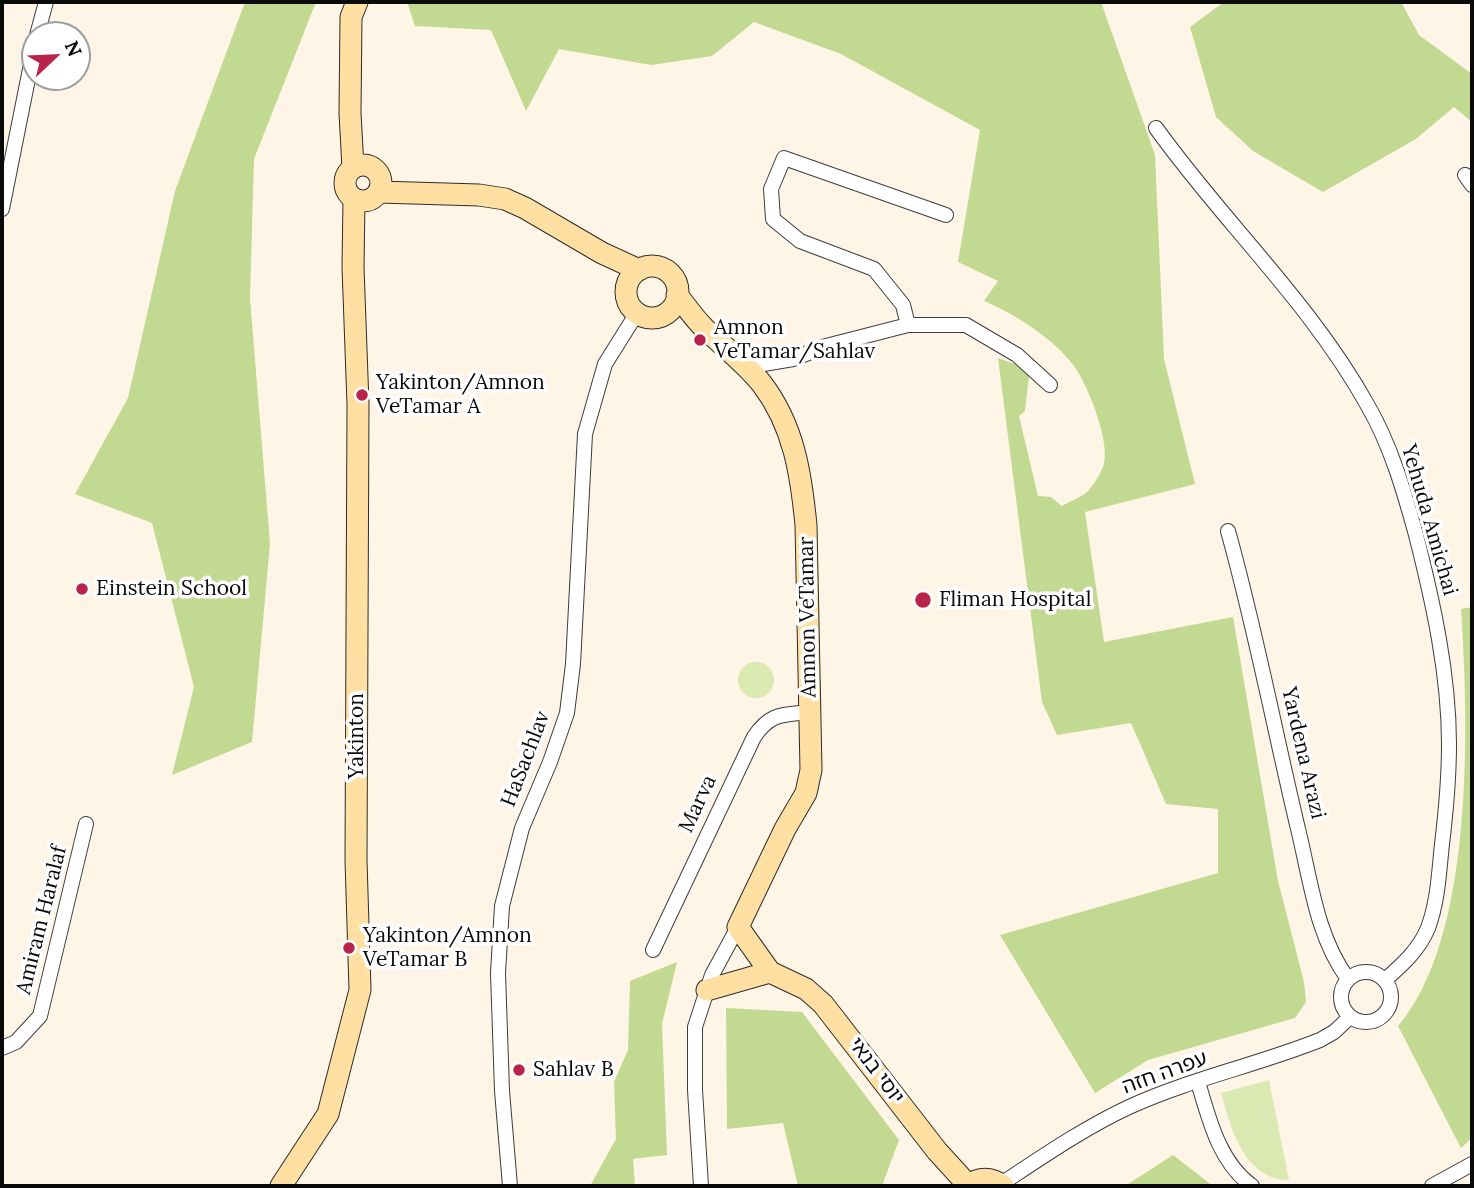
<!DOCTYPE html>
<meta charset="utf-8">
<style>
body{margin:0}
#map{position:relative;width:1474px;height:1188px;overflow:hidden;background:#fff5e7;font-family:Lora,serif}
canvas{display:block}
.frame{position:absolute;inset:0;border:4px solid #0a0a0a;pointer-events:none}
.north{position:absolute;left:21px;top:21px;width:70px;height:70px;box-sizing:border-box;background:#fff;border:2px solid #9d9d9d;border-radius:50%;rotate:67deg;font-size:19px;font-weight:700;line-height:28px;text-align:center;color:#0a0a0a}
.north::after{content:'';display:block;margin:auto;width:24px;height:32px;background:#b9224b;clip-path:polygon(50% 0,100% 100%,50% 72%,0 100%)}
</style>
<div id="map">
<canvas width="1474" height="1188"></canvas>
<div class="frame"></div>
<div class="north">N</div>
</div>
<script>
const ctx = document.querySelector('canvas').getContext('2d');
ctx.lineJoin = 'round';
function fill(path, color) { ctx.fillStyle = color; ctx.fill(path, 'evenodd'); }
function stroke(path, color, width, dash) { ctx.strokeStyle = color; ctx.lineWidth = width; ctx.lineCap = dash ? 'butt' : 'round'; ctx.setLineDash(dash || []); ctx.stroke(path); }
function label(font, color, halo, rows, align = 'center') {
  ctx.font = font + ' Lora,"Noto Sans Hebrew",serif'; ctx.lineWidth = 7; ctx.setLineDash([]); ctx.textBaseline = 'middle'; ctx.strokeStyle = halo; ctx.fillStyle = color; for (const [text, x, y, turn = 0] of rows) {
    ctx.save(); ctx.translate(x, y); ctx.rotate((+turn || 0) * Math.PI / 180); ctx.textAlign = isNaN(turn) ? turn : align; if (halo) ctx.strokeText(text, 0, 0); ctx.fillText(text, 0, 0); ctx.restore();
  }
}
const green = new Path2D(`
 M738 680a18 18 0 1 1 36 0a18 18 0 1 1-36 0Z
 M 1269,1080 L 1289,1180 C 1244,1180 1231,1128 1221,1093 Z`);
const forest = new Path2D(`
 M 245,2 L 316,2 L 254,159 L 250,298 L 270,544 L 252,742 L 172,775 L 194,687 L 152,523 L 75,494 L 128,398 L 175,191 Z
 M 407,2 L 1101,2 L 1155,155 L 1164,359 L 1195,484 L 1085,512 L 1104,642 L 1233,617 L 1278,881 L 1304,982 L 1306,1002 L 1295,1018 L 1148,1060 L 1095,1093 L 1000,935 L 1218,873 L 1218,809 L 1166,804 L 1131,723 L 1057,735 L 1042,702 L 998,358 L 1023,367 L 1029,376 L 1025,411 L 1019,416 L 1038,496 L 1051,497 L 1062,506 C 1070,501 1083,497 1089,490 C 1094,484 1100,474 1103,467 C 1112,445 1088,385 1074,366 C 1054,339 1015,314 984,301 L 998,281 L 958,262 L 980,130 L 841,54 L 754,22 L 712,56 L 651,65 L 559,49 L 526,111 L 491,30 L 415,26 Z
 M 1224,2 L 1401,2 L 1419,35 L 1472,74 L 1472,122 L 1454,107 L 1416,139 L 1323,192 L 1253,151 L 1216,117 L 1190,27 Z
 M 1472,607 L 1472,1138 L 1461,1148 L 1398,1026 C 1474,938 1469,727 1461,609 Z
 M 677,962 L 662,1024 L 667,1155 L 633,1159 L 635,1186 L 590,1186 L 616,1139 L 614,1082 L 628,1050 L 630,981 Z
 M 726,1008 L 802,1012 L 899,1140 L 882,1186 L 798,1186 L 783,1123 L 727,1129 Z
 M 1173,1155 L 1213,1186 L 1125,1186 Z`);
const street = new Path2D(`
 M 37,35 L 46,2
 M 1156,128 C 1224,223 1311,303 1368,406 C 1391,446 1404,491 1416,535 C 1433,602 1449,674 1449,744 C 1449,778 1446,811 1442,844 C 1439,872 1438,901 1428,928 C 1419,950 1402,965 1385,980
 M 1465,175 L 1472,185
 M 2,209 L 35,44
 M 908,325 L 903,305 L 874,269 L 800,241 L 773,219 L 771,189 L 784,158 L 946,215
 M 746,367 L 793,359 L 826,346 L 908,325 L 966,325 L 1017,355 L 1050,385
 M 1228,531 C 1256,631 1275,733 1299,833 C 1311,883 1317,937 1348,979
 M 653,950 L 754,737 C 771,712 783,715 811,712
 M1341 997a25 25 0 1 1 50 0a25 25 0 1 1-50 0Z
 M 2,1048 L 16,1042 L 40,1016 L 86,824
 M 1198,1082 C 1209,1119 1219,1162 1252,1186
 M 1001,1184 C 1042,1157 1084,1128 1129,1107 C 1190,1079 1257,1065 1320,1040 L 1334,1032 L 1350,1017
 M 510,1186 L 502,1091 L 498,973 L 502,906 L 522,828 L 550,762 L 567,713 L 573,664 L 585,434 L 605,364 L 637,313
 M 701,1186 L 695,1090 L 695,1027 L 712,975 L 738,927
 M 1432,1186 L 1472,1164`);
const secondary = new Path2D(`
 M345 183a18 18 0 1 1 36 0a18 18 0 1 1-36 0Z
 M 353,168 L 350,113 L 351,17 L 357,2
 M 379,192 L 479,195 L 505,199 L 525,208 L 602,253 L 639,270
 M626 292a26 26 0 1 1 52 0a26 26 0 1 1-52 0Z
 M 677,295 C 686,306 694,318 704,328 C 723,346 745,363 762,384 C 794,426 801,474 806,525 L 811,770 L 806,793 L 785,829 L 738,927 L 770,972 L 806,989 L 823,1004 L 937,1151 L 968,1185
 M 707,990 L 770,972
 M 281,1186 L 328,1114 L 360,990 L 356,860 L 358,404 L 353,267 L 354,200
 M 967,1186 C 979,1177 991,1177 1003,1186`);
const markers = [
 [700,340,7,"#b9224b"],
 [362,395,7,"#b9224b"],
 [82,589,7,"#b9224b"],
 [923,600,9,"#b9224b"],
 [349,948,7,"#b9224b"],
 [519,1070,7,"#b9224b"]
];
const poiNames = [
 ["Amnon",714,328],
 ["VeTamar/Sahlav",714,352],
 ["Yakinton/Amnon",376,383],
 ["VeTamar A",376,407],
 ["Einstein School",96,589],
 ["Fliman Hospital",939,600],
 ["Yakinton/Amnon",363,936],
 ["VeTamar B",363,960],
 ["Sahlav B",533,1070]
];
const streetNames = [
 ["Yehuda Amichai",1429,520,74],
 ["Amnon VeTamar",808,617,-91],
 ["Yakinton",357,736,-90],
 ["Yardena Arazi",1303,753,77],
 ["HaSachlav",526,759,-69],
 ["Marva",698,804,-65],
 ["Amiram Haralaf",42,920,-76],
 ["יוסי בנאי",876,1071,53],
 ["עפרה חזה",1165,1073,-20]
];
fill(green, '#dae8b1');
fill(forest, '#c1d991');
stroke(street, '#3d3d3d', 16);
stroke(secondary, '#2c2c2c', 23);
stroke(street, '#fff', 14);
stroke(secondary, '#ffe0a2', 21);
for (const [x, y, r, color] of markers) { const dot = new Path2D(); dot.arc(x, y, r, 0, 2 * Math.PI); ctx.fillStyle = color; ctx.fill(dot); stroke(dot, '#fff', 2.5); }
label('21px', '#0a0a0a', '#fff', poiNames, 'left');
label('21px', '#0a0a0a', '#fff', streetNames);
</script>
